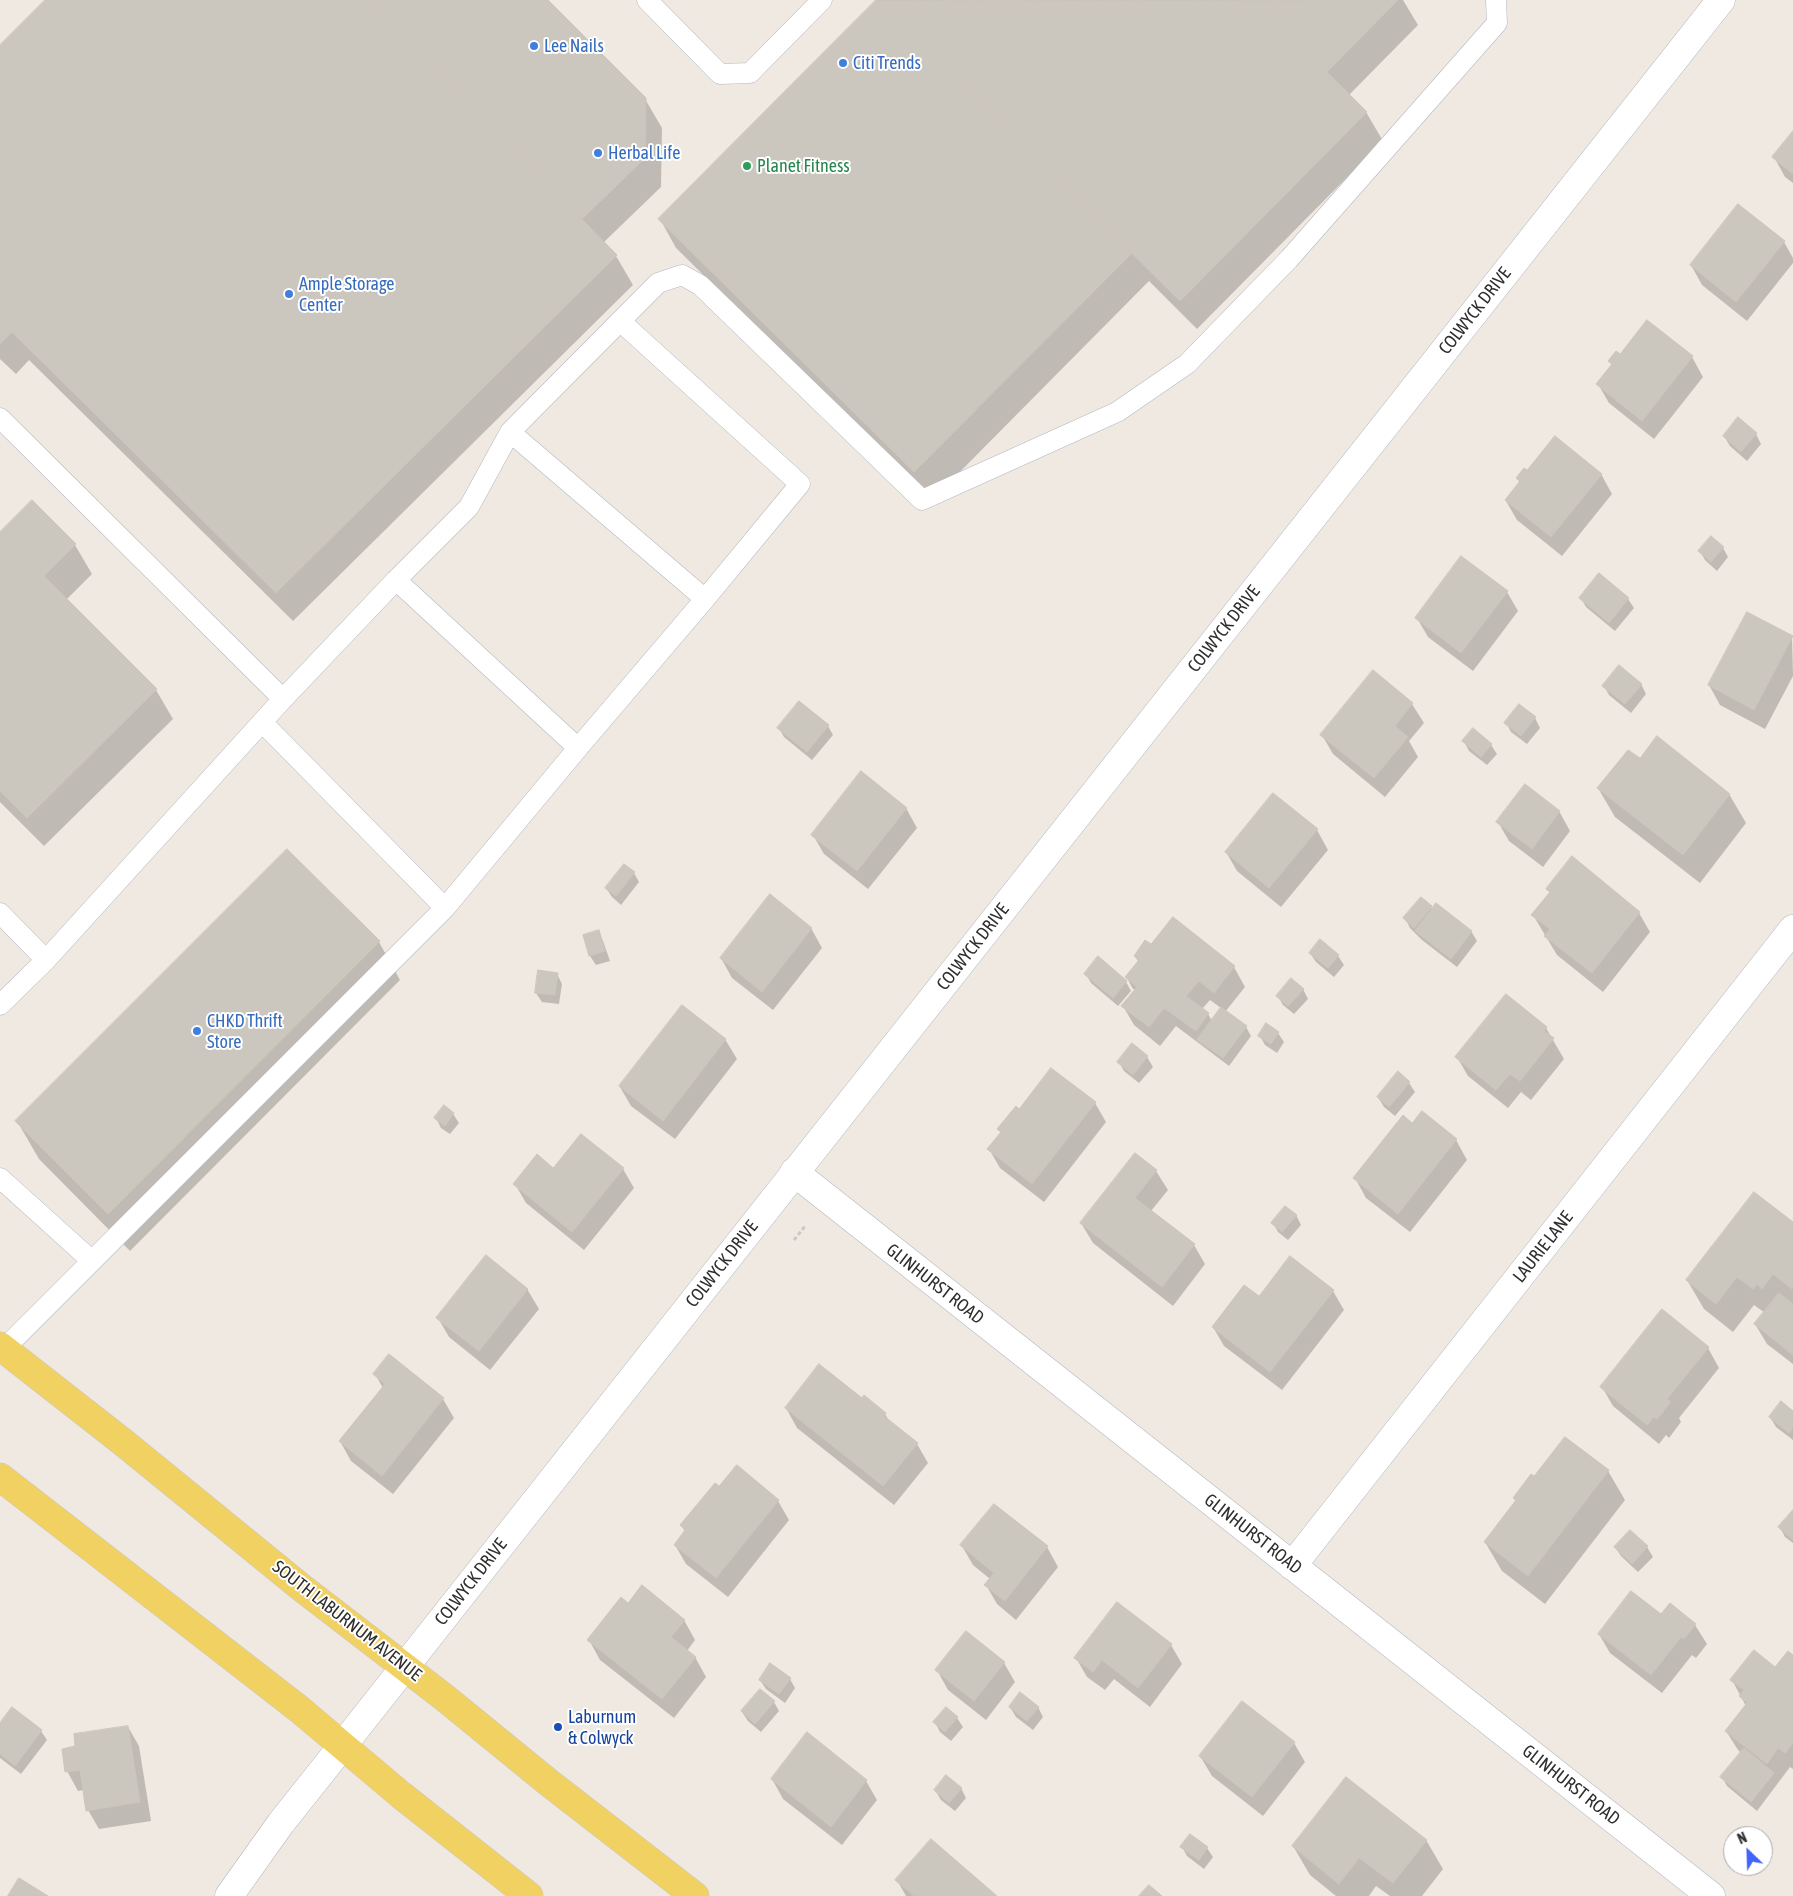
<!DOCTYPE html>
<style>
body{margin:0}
#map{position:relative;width:1793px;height:1896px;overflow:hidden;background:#efe9e1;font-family:"Asap Condensed",sans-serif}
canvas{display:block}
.north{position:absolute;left:1723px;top:1826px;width:50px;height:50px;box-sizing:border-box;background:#fff;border:1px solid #ababab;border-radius:50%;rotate:336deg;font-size:14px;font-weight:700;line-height:20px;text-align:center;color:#2e2e2e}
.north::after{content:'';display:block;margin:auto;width:18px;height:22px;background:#4264fb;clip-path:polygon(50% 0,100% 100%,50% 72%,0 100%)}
</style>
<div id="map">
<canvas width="1793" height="1896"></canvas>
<div class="north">N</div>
</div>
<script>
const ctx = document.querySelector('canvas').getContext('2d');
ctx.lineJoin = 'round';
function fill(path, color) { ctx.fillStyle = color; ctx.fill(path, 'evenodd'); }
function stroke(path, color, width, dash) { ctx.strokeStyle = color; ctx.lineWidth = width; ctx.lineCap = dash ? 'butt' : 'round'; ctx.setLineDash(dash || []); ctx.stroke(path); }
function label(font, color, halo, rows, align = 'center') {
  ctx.font = font + ' "Asap Condensed",sans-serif'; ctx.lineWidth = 4; ctx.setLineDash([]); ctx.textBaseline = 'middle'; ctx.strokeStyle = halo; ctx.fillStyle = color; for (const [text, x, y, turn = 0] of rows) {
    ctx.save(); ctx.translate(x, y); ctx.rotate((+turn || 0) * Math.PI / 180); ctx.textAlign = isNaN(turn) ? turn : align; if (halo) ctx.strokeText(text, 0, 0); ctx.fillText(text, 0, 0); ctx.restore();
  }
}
const shadow = new Path2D(`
 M 47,0 L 546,0 L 645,99 L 662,128 L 661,187 L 603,243 L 616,256 L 633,285 L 293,621 L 29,360 L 16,374 L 0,359 L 0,47 Z
 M 877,0 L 1403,0 L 1418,25 L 1349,95 L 1366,112 L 1383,141 L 1197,329 L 1149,281 L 932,500 L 676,248 L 660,219 Z
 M 1793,133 L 1793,183 L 1785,177 L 1774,157 Z
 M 1784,242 L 1793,258 L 1793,263 L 1747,321 L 1702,285 L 1691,265 Z
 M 1647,321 L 1692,357 L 1703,377 L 1654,439 L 1609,403 L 1598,384 L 1612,366 L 1610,361 L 1620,356 Z
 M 1756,434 L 1761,444 L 1747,461 L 1730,446 L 1724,436 Z
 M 1528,472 L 1601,474 L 1612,494 L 1562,556 L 1517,520 L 1506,501 L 1520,483 L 1517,478 Z
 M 0,534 L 75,545 L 92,574 L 66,600 L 156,690 L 173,719 L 44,846 L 0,802 Z
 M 1723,548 L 1728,557 L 1717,571 L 1705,560 L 1700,551 Z
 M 1507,592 L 1518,611 L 1473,671 L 1428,637 L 1417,618 Z
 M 1581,598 L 1628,599 L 1634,608 L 1615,631 L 1586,607 Z
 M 1792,637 L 1793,676 L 1765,729 L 1720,705 L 1709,685 Z
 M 1373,672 L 1412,704 L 1424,723 L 1409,741 L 1418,757 L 1385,797 L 1333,754 L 1322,735 Z
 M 1641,684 L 1646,694 L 1631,713 L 1609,695 L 1604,686 Z
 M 1535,718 L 1540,728 L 1527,744 L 1511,732 L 1506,723 Z
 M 828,726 L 833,735 L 812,760 L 784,737 L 779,728 Z
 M 1473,730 L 1491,745 L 1497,754 L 1487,765 L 1469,751 L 1464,741 Z
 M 1640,760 L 1729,794 L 1746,823 L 1700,883 L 1615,817 L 1598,788 Z
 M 906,808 L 917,828 L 868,889 L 824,854 L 813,835 Z
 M 1559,811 L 1570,831 L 1543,867 L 1509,841 L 1498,822 Z
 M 1317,830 L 1328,850 L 1281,907 L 1237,871 L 1226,852 Z
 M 634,873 L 639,882 L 621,905 L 612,897 L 606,888 Z
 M 1548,889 L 1639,913 L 1650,932 L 1603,992 L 1557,955 L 1533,915 L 1550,893 Z
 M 1421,899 L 1433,909 L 1471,931 L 1477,941 L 1457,967 L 1422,940 L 1410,928 L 1405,918 Z
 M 1173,919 L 1234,967 L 1245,987 L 1225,1012 L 1246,1027 L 1251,1036 L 1229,1066 L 1176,1026 L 1160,1046 L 1134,1025 L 1123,1006 L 1136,990 L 1133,989 L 1127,978 L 1139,963 L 1135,956 L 1152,946 ZM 1210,1000 L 1221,1008 L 1212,1021 L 1208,1014 L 1202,1009 Z
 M 811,928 L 822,948 L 773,1010 L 732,978 L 721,958 Z
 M 598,931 L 603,941 L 610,961 L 596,965 L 590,956 L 584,936 Z
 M 1321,941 L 1338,956 L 1344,965 L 1334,977 L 1316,962 L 1310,953 Z
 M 379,942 L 400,980 L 130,1251 L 39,1159 L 17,1121 Z
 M 557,974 L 562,984 L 559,1004 L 542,1002 L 536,993 Z
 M 1086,974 L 1126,982 L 1131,991 L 1118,1006 L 1091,983 Z
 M 1303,989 L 1308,999 L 1294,1014 L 1283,1005 L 1278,996 Z
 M 1507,996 L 1546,1028 L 1564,1059 L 1531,1100 L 1521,1092 L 1508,1108 L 1468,1076 L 1457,1057 Z
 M 1278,1033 L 1284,1042 L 1277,1053 L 1265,1045 L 1260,1036 Z
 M 725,1039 L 737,1059 L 675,1139 L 631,1106 L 620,1087 Z
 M 1132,1045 L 1147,1057 L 1153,1067 L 1139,1083 L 1124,1071 L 1119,1062 Z
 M 1398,1073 L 1409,1083 L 1415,1092 L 1395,1116 L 1384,1107 L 1378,1097 Z
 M 1095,1103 L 1106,1122 L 1044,1202 L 1000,1168 L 989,1149 L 1001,1133 L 999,1130 L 1020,1110 Z
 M 1422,1113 L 1456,1140 L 1467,1160 L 1410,1232 L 1366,1198 L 1355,1178 L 1413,1125 Z
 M 453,1114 L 459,1123 L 450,1134 L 441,1128 L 436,1118 Z
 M 1136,1154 L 1156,1171 L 1168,1190 L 1151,1211 L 1194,1245 L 1205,1264 L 1173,1306 L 1093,1243 L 1081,1223 Z
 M 553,1169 L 623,1169 L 634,1188 L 584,1250 L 526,1203 L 515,1184 Z
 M 1296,1215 L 1301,1225 L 1288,1240 L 1278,1232 L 1273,1223 Z
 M 1793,1224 L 1793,1364 L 1767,1344 L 1755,1324 L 1765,1313 L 1754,1305 L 1733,1332 L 1704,1309 L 1687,1280 Z
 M 527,1289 L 539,1309 L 490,1370 L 449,1337 L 438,1318 Z
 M 1333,1291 L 1344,1310 L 1282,1390 L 1224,1346 L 1213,1327 Z
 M 1708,1348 L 1719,1368 L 1679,1418 L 1681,1422 L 1669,1438 L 1666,1435 L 1659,1444 L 1613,1406 L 1602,1387 Z
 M 375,1374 L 443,1399 L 454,1418 L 393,1494 L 351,1461 L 340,1441 L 383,1388 Z
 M 863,1400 L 885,1414 L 891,1424 L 917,1444 L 928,1463 L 894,1505 L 797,1428 L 786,1408 Z
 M 1793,1412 L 1793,1440 L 1776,1427 L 1770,1417 Z
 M 1565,1438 L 1608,1471 L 1625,1500 L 1545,1604 L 1502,1571 L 1485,1542 L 1516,1502 L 1514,1498 L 1534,1478 Z
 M 720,1488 L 778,1501 L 789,1520 L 728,1597 L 686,1564 L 675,1545 L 685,1532 L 682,1526 Z
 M 994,1506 L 1047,1547 L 1058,1567 L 1016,1620 L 997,1604 L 986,1585 L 990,1579 L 973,1565 L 962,1546 Z
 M 1793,1511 L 1793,1543 L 1785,1537 L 1780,1527 Z
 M 1630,1531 L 1647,1547 L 1653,1557 L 1638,1572 L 1621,1556 L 1615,1547 Z
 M 628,1605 L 684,1620 L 695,1640 L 687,1651 L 695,1657 L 706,1677 L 674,1718 L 600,1660 L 589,1640 Z
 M 1662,1616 L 1695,1625 L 1707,1644 L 1696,1658 L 1692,1655 L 1662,1693 L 1610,1653 L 1599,1634 Z
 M 1171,1645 L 1182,1664 L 1150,1707 L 1114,1679 L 1105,1690 L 1087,1677 L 1076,1658 Z
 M 1793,1657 L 1793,1769 L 1790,1767 L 1757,1811 L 1727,1786 L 1722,1777 L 1741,1753 L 1738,1750 L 1726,1731 L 1746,1706 L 1732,1680 L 1776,1669 Z
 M 1004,1663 L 1015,1682 L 986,1720 L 948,1690 L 937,1670 Z
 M 790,1679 L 795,1688 L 785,1703 L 766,1689 L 760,1680 Z
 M 774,1702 L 779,1711 L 761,1732 L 748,1721 L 742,1712 Z
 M 1010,1707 L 1038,1707 L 1043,1717 L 1033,1730 L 1016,1717 Z
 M 957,1718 L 963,1727 L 951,1741 L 940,1732 L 935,1722 Z
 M 0,1725 L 41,1731 L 47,1740 L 21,1774 L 0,1758 Z
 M 128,1727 L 139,1746 L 151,1821 L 99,1829 L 88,1810 L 84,1790 L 78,1791 L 67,1771 L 77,1747 Z
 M 1294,1743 L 1305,1762 L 1263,1816 L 1212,1776 L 1200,1756 Z
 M 772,1779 L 866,1781 L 877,1800 L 842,1845 L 783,1799 Z
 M 961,1788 L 966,1798 L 955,1811 L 941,1800 L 935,1790 Z
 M 1426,1840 L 1443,1869 L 1422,1896 L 1390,1896 L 1376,1886 L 1369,1896 L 1336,1896 L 1310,1875 L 1293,1846 Z
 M 1182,1847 L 1207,1848 L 1213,1857 L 1204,1869 L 1187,1856 Z
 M 897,1880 L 995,1896 L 906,1896 Z`);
const building = new Path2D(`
 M 45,0 L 368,0 L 617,255 L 276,593 L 12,332 L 0,344 L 0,45 Z
 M 368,0 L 548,0 L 646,98 L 645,158 L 582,219 Z
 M 1398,0 L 1327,72 L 1367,112 L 1180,301 L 875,1 Z
 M 875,1 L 1132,253 L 914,472 L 658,219 Z
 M 1793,131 L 1793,174 L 1772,157 Z
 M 1738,204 L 1785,241 L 1736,302 L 1690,265 Z
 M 1647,320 L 1693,356 L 1642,421 L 1596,384 L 1612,364 L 1608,361 L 1616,351 L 1620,354 Z
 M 1738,417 L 1757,433 L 1741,452 L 1723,436 Z
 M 1555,436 L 1602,474 L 1551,537 L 1505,500 L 1520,481 L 1516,478 L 1524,468 L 1527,470 Z
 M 32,500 L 76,544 L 44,576 L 157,689 L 27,818 L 0,791 L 0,532 Z
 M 1711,536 L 1724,547 L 1711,562 L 1698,551 Z
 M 1461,556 L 1508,591 L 1461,653 L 1415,618 Z
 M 1599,573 L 1629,598 L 1609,623 L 1579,598 Z
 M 1747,612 L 1793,636 L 1754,710 L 1708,685 Z
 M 1619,665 L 1642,684 L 1625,704 L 1602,686 Z
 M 1373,670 L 1413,703 L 1395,726 L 1408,737 L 1374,778 L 1320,735 Z
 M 799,701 L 829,725 L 807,752 L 777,728 Z
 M 1519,704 L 1536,717 L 1521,736 L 1504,723 Z
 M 1473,728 L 1492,744 L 1481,757 L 1462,741 Z
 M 1657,736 L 1730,794 L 1683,855 L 1597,788 L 1628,750 L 1640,758 Z
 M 861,771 L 907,808 L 857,871 L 811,835 Z
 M 1525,784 L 1560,811 L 1532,849 L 1496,822 Z
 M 1273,793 L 1318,829 L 1269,888 L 1225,852 Z
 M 287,849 L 380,941 L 108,1214 L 15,1121 Z
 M 1572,856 L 1640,912 L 1592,973 L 1544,936 L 1550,929 L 1531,915 L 1550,892 L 1546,889 Z
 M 624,864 L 635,872 L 616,896 L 605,888 Z
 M 770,894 L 812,928 L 762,992 L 720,958 Z
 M 1421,897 L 1432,906 L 1414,928 L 1403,918 Z
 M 1436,903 L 1472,931 L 1451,959 L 1415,931 Z
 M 1173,917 L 1235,966 L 1214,993 L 1199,981 L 1186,996 L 1209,1013 L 1196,1031 L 1164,1008 L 1149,1027 L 1121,1006 L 1137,987 L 1125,977 L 1139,960 L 1134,956 L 1145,940 L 1151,944 Z
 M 599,930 L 605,951 L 589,956 L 583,935 Z
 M 1320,939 L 1339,955 L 1328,968 L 1309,953 Z
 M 1098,956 L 1127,981 L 1113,998 L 1084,974 Z
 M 538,970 L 558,973 L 555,995 L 535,993 Z
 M 1291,978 L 1304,989 L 1288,1006 L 1276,996 Z
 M 1506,994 L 1547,1027 L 1544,1031 L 1554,1038 L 1520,1081 L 1510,1074 L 1496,1090 L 1455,1057 Z
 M 682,1005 L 726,1039 L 663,1121 L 619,1086 Z
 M 1221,1007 L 1247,1026 L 1223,1058 L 1197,1040 Z
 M 1266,1023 L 1279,1032 L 1271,1044 L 1258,1036 Z
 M 1132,1043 L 1148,1056 L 1133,1075 L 1117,1062 Z
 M 1051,1068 L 1096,1102 L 1032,1184 L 987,1149 L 1001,1132 L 997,1129 L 1016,1106 L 1019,1109 Z
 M 1398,1071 L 1410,1082 L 1389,1107 L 1377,1097 Z
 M 444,1105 L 454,1113 L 445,1126 L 434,1118 Z
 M 1422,1111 L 1457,1139 L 1398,1214 L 1353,1178 L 1403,1115 L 1412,1123 Z
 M 581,1134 L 624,1168 L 572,1232 L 513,1184 L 537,1154 L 553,1168 Z
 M 1135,1153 L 1157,1170 L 1135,1198 L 1195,1244 L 1162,1287 L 1080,1223 Z
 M 1754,1192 L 1793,1222 L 1793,1287 L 1792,1289 L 1773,1274 L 1762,1289 L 1757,1284 L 1753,1289 L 1737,1277 L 1716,1304 L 1686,1280 Z
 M 1285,1206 L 1297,1215 L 1282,1232 L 1271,1223 Z
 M 486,1255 L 528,1289 L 479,1351 L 436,1318 Z
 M 1290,1256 L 1334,1290 L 1270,1372 L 1212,1327 L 1244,1285 L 1259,1296 Z
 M 1779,1293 L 1793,1304 L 1793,1355 L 1754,1324 Z
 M 1662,1309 L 1709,1347 L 1667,1399 L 1671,1402 L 1657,1419 L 1654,1417 L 1647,1425 L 1600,1387 Z
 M 389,1354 L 444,1398 L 382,1476 L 339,1441 L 385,1384 L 373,1374 Z
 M 819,1364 L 862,1398 L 864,1395 L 886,1413 L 884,1416 L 918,1443 L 883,1486 L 785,1408 Z
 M 1781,1401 L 1793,1411 L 1793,1428 L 1789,1433 L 1769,1417 Z
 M 1565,1437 L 1609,1470 L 1528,1576 L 1484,1542 L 1516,1500 L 1513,1498 L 1531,1474 L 1534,1476 Z
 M 737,1465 L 779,1500 L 716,1578 L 674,1545 L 685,1530 L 680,1525 L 715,1483 L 719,1486 Z
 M 994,1504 L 1048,1546 L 1005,1601 L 984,1585 L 994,1573 L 960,1545 Z
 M 1793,1510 L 1793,1540 L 1778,1527 Z
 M 1630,1530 L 1648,1546 L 1632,1564 L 1614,1547 Z
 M 642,1585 L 685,1620 L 671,1637 L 696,1657 L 662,1699 L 587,1640 L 621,1597 L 628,1603 Z
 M 1631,1591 L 1661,1614 L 1670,1603 L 1696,1624 L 1684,1639 L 1681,1637 L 1651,1675 L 1598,1634 Z
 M 1117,1602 L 1172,1644 L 1138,1688 L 1102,1660 L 1093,1672 L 1074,1658 Z
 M 966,1631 L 1005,1662 L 974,1701 L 935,1670 Z
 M 1754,1650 L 1775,1667 L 1788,1651 L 1793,1655 L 1793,1743 L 1785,1753 L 1778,1748 L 1767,1764 L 1725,1731 L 1747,1703 L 1739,1696 L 1744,1690 L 1730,1680 Z
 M 770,1663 L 791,1678 L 779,1694 L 759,1680 Z
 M 760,1689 L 775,1701 L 755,1724 L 741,1711 Z
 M 1020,1692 L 1039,1707 L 1027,1721 L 1009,1707 Z
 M 1242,1701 L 1295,1742 L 1252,1797 L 1199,1756 Z
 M 12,1707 L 42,1730 L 15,1766 L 0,1754 L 0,1723 Z
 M 946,1707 L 958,1717 L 945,1732 L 933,1722 Z
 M 128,1726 L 140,1802 L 86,1811 L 80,1770 L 65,1772 L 62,1749 L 75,1746 L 74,1734 Z
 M 807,1732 L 867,1780 L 831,1827 L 771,1779 Z
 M 1744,1748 L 1774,1773 L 1751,1802 L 1720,1777 Z
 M 946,1775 L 962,1788 L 949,1803 L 934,1790 Z
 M 1346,1777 L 1427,1840 L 1393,1883 L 1359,1858 L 1339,1884 L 1292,1846 Z
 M 1190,1834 L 1208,1847 L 1199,1860 L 1180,1847 Z
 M 931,1839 L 997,1896 L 914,1896 L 895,1880 Z
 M 19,1878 L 48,1896 L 8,1896 Z
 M 1149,1885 L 1162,1896 L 1139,1896 Z`);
const path = new Path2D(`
 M 794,1240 L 806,1225`);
const service = new Path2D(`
 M 647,0 L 720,74 L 750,73 L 822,0
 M 0,418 L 283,699
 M 510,432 L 705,599
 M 396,580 L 578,748 L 445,908
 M 578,748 L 705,599 L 800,484 L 620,321
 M 0,913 L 46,960
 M 0,1005 L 46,960 L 283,699 L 396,580 L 469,507 L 510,432 L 658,283 L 682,275 L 700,285 L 922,500 L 1117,412 L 1187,364 L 1289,259 L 1497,23 L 1496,0
 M 0,1178 L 92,1261
 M 4,1349 L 445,908 L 262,722`);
const minor = new Path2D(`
 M 794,1172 L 1711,1896
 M 1292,1566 L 1793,929
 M 229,1896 L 281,1823 L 343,1745`);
const tertiary = new Path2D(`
 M 343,1745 L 1721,0`);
const primary = new Path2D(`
 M 0,1346 L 124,1443 L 302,1588 L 445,1698 L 548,1782 L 695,1896
 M 0,1477 L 299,1709 L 401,1795 L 529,1896`);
const markers = [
 [534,46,5,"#3f7fe0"],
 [843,63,5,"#3f7fe0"],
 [598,153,5,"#3f7fe0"],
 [747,166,5,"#2e9e5b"],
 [289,294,5,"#3f7fe0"],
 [197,1031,5,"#3f7fe0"],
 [558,1727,5,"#1a4fb4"]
];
const shopNames = [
 ["Lee Nails",544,46],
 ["Citi Trends",853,63],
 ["Herbal Life",608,153],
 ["Ample Storage",299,284],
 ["Center",299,305],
 ["CHKD Thrift",207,1021],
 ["Store",207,1042]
];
const leisureNames = [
 ["Planet Fitness",757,166]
];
const streetNames = [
 ["COLWYCK DRIVE",1475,311,-52],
 ["COLWYCK DRIVE",1224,629,-52],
 ["COLWYCK DRIVE",973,947,-52],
 ["LAURIE LANE",1543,1247,-52],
 ["COLWYCK DRIVE",722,1264,-52],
 ["GLINHURST ROAD",935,1284,38],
 ["GLINHURST ROAD",1253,1534,38],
 ["COLWYCK DRIVE",471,1582,-52],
 ["SOUTH LABURNUM AVENUE",347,1621,38],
 ["GLINHURST ROAD",1571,1785,38]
];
const transitNames = [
 ["Laburnum",568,1717],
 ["& Colwyck",568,1738]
];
fill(shadow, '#0003');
fill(building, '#cbc7bf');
stroke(building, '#cbc5ba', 1);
stroke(service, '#b4b7c1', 21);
stroke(minor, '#b4b7c1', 29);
stroke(tertiary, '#b4b7c1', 29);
stroke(primary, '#c9c9c9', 29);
stroke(path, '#c9c9c9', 3, [4, 2.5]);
stroke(service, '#fff', 20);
stroke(minor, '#fff', 28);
stroke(tertiary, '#fff', 28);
stroke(primary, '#f2d163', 28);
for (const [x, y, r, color] of markers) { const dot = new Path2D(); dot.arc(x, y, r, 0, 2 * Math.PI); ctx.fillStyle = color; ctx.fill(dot); stroke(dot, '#fff', 2); }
label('18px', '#366cbe', '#fff', shopNames, 'left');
label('18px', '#27864d', '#fff', leisureNames, 'left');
label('18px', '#2e2e2e', '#fff', streetNames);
label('18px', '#164399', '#fff', transitNames, 'left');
</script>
